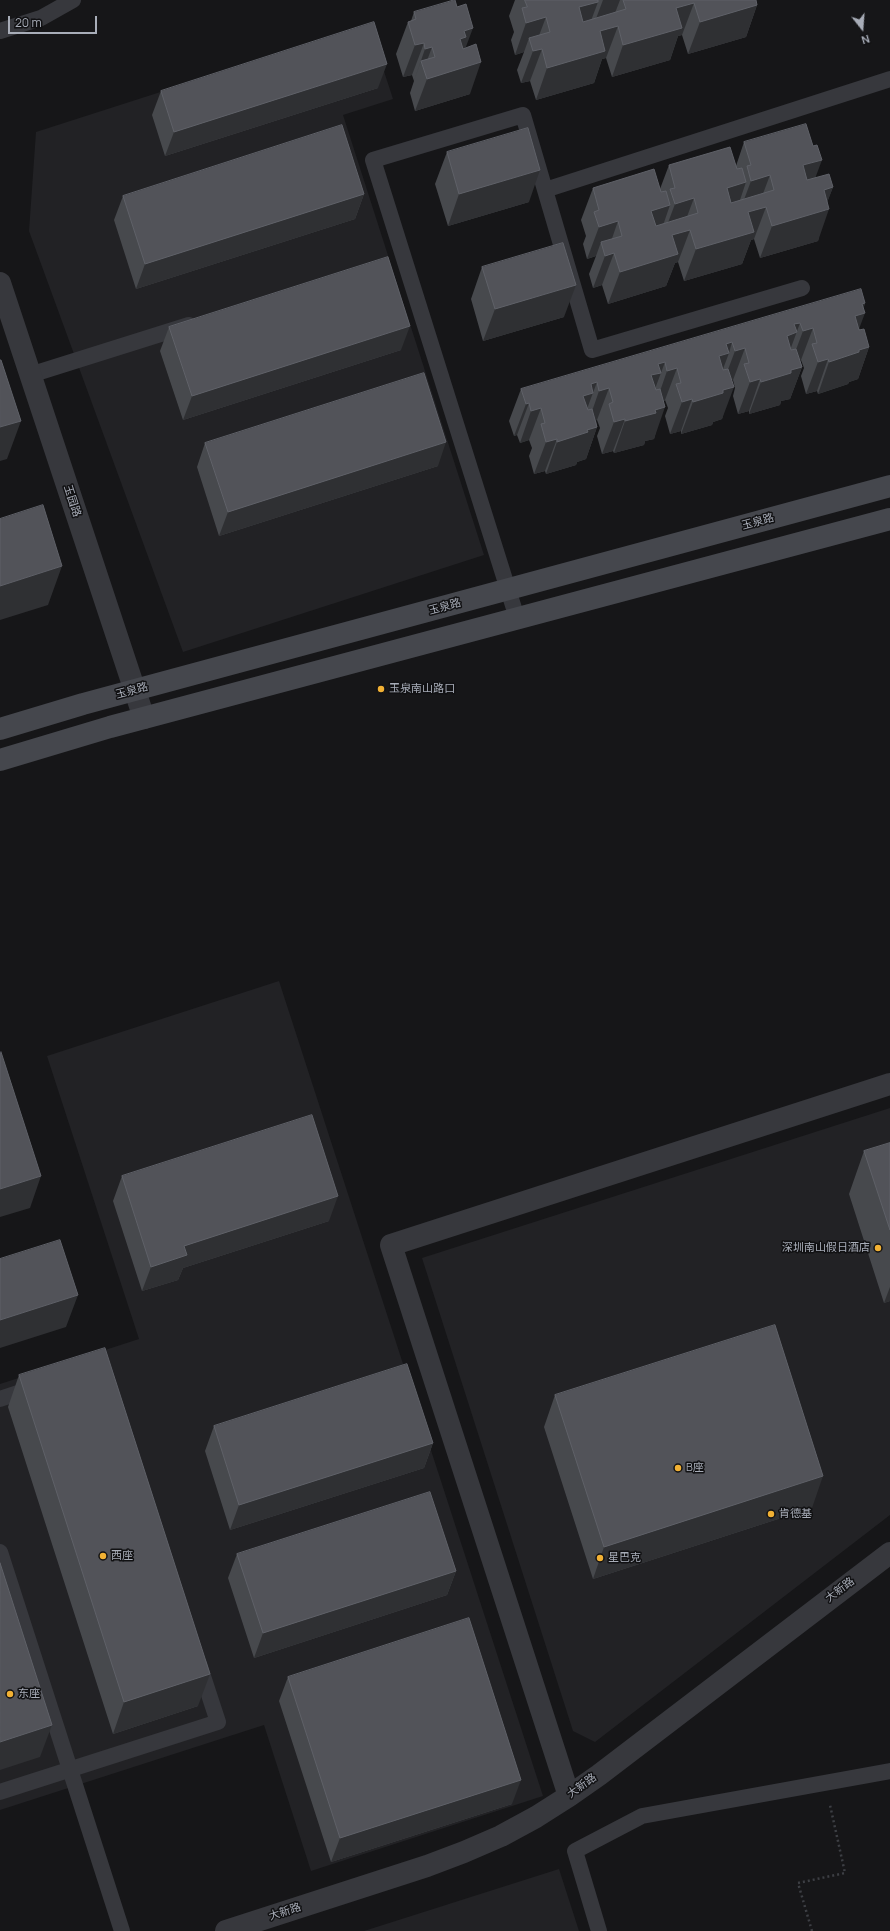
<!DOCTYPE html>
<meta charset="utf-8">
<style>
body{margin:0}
#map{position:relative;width:890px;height:1931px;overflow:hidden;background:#161618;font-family:Manrope,sans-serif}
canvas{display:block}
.north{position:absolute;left:842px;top:8px;width:40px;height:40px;-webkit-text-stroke:3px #111113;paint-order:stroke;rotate:163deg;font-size:11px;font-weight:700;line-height:16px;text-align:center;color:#a8adb8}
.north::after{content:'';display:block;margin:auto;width:14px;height:18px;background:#a8adb8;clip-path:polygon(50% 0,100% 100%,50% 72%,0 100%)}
.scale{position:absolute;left:8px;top:16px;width:89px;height:18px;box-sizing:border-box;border:2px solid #a8adb8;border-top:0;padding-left:5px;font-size:12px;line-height:14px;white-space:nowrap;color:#a8adb8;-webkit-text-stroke:3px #111113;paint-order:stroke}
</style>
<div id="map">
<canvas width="890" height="1931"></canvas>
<div class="north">N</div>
<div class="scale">20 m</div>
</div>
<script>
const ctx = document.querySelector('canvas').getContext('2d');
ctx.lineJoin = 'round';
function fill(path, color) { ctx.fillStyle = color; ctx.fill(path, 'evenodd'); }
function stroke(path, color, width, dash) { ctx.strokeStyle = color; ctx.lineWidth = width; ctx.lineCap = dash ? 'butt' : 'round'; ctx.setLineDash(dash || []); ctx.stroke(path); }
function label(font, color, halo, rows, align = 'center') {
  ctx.font = font + ' Manrope,"Noto Sans SC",sans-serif'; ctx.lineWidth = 3; ctx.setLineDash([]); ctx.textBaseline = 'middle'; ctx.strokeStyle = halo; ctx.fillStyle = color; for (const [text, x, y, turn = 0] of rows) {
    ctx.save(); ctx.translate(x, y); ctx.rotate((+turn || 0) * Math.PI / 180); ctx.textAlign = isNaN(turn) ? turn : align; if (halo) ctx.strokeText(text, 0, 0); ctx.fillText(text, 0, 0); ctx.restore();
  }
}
const built = new Path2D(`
 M 369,25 L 393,99 L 343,115 L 484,555 L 183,652 L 29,231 L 36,132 Z
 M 279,981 L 543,1796 L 311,1871 L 264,1725 L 0,1810 L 0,1384 L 139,1339 L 47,1056 Z
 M 890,1108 L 890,1515 L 595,1742 L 573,1731 L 422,1258 Z
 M 559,1869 L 579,1931 L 364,1931 Z`);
const path = new Path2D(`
 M 812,1931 L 798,1883 L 845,1873 L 830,1805`);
const lane = new Path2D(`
 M 0,31 L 41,18 L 73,0
 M 545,190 L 890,79
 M 30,375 L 189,325
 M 517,618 L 373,160 L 523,115 L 592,350 L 802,288
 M 0,1399 L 33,1388
 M 0,1552 L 122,1931
 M 0,1792 L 218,1722 L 199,1664
 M 599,1931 L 575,1851 L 642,1816 L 890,1771`);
const street = new Path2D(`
 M 0,283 L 144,718
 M 569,1796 L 391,1245 L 890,1084
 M 226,1931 L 427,1866 L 464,1852 L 501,1836 L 536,1817 L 569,1796 L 599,1775 L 890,1553`);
const secondary = new Path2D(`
 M 0,729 L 83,704 L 890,486
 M 0,760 L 110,727 L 890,519`);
const wall = new Path2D(`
 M 515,0 L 756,0 L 757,5 L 746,37 L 688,54 L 682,35 L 678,36 L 670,60 L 612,77 L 606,58 L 602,59 L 594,83 L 536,100 L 530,81 L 521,83 L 517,70 L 524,52 L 515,55 L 511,40 L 514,32 L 509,16 Z
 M 414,12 L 465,48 L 470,94 L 415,111 L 410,93 L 414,81 L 412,75 L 403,77 L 396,54 L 408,22 L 411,21 Z
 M 378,88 L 165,156 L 152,115 L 161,91 Z
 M 744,142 L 816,177 L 833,187 L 827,202 L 818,241 L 760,258 L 754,239 L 751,240 L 742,264 L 684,281 L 678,262 L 675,263 L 666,286 L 608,304 L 602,285 L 593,288 L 589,274 L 596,256 L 587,259 L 583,244 L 586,236 L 581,220 L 593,188 L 660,189 L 669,165 L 736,166 Z
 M 447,152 L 529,202 L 448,226 L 435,184 Z
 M 364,194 L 355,219 L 136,289 L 114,220 L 123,196 Z
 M 482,267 L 564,317 L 483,341 L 471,299 Z
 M 865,303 L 863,309 L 859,328 L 869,347 L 858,379 L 849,382 L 848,384 L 818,394 L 817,391 L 806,394 L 801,376 L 804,368 L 801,360 L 800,360 L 802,367 L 790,399 L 781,401 L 780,405 L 749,414 L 749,411 L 738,414 L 733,396 L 735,388 L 733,380 L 732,380 L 722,419 L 713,422 L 712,425 L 681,434 L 681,431 L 670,434 L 665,416 L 668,408 L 665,400 L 664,401 L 654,439 L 645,441 L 644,445 L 614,453 L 613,451 L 602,454 L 597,436 L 600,428 L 597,420 L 596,420 L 597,427 L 586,459 L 577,462 L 576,465 L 546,474 L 545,471 L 534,474 L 529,456 L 532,448 L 529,440 L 520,443 L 517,435 L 514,436 L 509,421 L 521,389 Z
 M 169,327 L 401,350 L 183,420 L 160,351 Z
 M 205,443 L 438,466 L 219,536 L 197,467 Z
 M 890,1143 L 890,1301 L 884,1303 L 849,1194 L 864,1151 Z
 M 122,1176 L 329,1221 L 183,1268 L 178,1280 L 142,1291 L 113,1201 Z
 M 19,1375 L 198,1706 L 113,1734 L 8,1407 Z
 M 555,1395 L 812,1508 L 593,1579 L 544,1427 Z
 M 214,1426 L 433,1443 L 424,1468 L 230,1530 L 205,1451 Z
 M 237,1554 L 456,1571 L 447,1595 L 254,1658 L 228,1578 Z
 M 288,1677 L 512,1804 L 331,1862 L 279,1701 Z`);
const shadedWall = new Path2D(`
 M 603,0 L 620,0 L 610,26 L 591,32 Z
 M 598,2 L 586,34 L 579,7 Z
 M 694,3 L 682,35 L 678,36 L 670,60 L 612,77 L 623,45 L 676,8 Z
 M 757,5 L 746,37 L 688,54 L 700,22 Z
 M 546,17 L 534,49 L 529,38 L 524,52 L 515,55 L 526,23 Z
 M 618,26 L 606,58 L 602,59 L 594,83 L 536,100 L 547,68 L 600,31 Z
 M 473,28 L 461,60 L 460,39 L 464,31 Z
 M 424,43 L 412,75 L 403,77 L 415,45 Z
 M 432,47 L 424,69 L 421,61 L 414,81 L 425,49 Z
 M 542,49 L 530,81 L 521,83 L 533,51 Z
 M 481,62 L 470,94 L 415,111 L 427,79 Z
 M 387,64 L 378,88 L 165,156 L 174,132 Z
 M 822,160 L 810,192 L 803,165 Z
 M 540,170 L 529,202 L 448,226 L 459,194 Z
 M 770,175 L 758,207 L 739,213 L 751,181 Z
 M 746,182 L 735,215 L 727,188 Z
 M 833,187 L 824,211 L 829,209 L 818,241 L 760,258 L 772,226 L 824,190 Z
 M 364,194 L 355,219 L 136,289 L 145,264 Z
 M 694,198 L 682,230 L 663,236 L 675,204 Z
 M 670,205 L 659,237 L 651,211 Z
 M 766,207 L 754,239 L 751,240 L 742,264 L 684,281 L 696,249 L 748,212 Z
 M 618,221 L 607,253 L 601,242 L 596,256 L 587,259 L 599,227 Z
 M 690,230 L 678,262 L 675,263 L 666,286 L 608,304 L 620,272 L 672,235 Z
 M 614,253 L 602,285 L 593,288 L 605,256 Z
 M 576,285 L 564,317 L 483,341 L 495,309 Z
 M 865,303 L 862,314 L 865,313 L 853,345 L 855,316 L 862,304 Z
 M 800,323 L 785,364 L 787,336 L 794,324 Z
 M 410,326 L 401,350 L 183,420 L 192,396 Z
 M 813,328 L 801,360 L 791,363 L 803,331 Z
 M 732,342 L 729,353 L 717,385 L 719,356 L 726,344 Z
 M 869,347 L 858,379 L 849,382 L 848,384 L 818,394 L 829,362 L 859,350 Z
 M 745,348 L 733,380 L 723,383 L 735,351 Z
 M 828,359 L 817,391 L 806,394 L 818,362 Z
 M 665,362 L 649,405 L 651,375 L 658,364 Z
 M 802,367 L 790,399 L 781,401 L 780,405 L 749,414 L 761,382 L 791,370 Z
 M 677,368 L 665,400 L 656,403 L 667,371 Z
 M 760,379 L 749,411 L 738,414 L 750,382 Z
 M 597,382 L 581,425 L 583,396 L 591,384 Z
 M 734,387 L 722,419 L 713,422 L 712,425 L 681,434 L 693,402 L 723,390 Z
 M 609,388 L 597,420 L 588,423 L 599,391 Z
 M 692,399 L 681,431 L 670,434 L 682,402 Z
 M 529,403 L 517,435 L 514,436 L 526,404 Z
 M 665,407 L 654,439 L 645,441 L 644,445 L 614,453 L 625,421 L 655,410 Z
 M 541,408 L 529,440 L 520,443 L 531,411 Z
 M 625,419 L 613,451 L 602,454 L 614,422 Z
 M 21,421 L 7,459 L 0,461 L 0,427 Z
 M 597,427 L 586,459 L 577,462 L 576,465 L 546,474 L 557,442 L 587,430 Z
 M 557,439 L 545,471 L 534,474 L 546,442 Z
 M 446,442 L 438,466 L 219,536 L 228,512 Z
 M 62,566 L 48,605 L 0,620 L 0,586 Z
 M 41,1176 L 30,1208 L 0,1217 L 0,1189 Z
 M 338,1196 L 329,1221 L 183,1268 L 178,1280 L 142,1291 L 151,1267 L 184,1246 Z
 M 890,1287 L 890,1301 L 884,1303 Z
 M 78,1295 L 66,1327 L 0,1348 L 0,1320 Z
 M 433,1443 L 424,1468 L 230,1530 L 239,1505 Z
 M 823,1476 L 812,1508 L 593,1579 L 604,1547 Z
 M 456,1571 L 447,1595 L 254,1658 L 263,1633 Z
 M 210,1674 L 198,1706 L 113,1734 L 124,1702 Z
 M 52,1725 L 40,1757 L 0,1770 L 0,1742 Z
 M 521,1780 L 512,1804 L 331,1862 L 340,1838 Z`);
const building = new Path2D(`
 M 455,0 L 457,7 L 466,4 L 473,28 L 464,31 L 466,37 L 460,39 L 463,49 L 476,44 L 481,62 L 427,79 L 421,61 L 435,57 L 432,47 L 425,49 L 424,43 L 415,45 L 408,22 L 416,19 L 414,12 Z
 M 525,0 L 598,0 L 598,2 L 579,7 L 583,22 L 626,9 L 623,0 L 756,0 L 757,5 L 700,22 L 694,3 L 676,8 L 682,28 L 623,45 L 618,26 L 600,31 L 605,51 L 547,68 L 542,49 L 533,51 L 529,38 L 550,32 L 546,17 L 526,23 L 522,8 L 527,7 Z
 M 374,22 L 387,64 L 174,132 L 161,91 Z
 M 806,124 L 813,146 L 817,145 L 822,160 L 803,165 L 807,180 L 829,174 L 833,187 L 824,190 L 829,209 L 772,226 L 766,207 L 748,212 L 754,232 L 696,249 L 690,230 L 672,235 L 678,254 L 620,272 L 614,253 L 605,256 L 601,242 L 622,236 L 618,221 L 599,227 L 594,212 L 599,210 L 593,188 L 654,169 L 661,192 L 666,191 L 670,205 L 651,211 L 656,226 L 698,213 L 694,198 L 675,204 L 670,189 L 675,188 L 669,165 L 730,147 L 737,169 L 742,168 L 746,182 L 727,188 L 731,203 L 774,190 L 770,175 L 751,181 L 747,166 L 751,165 L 744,142 Z
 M 342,125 L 364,194 L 145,264 L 123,196 Z
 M 528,128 L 540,170 L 459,194 L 447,152 Z
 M 563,243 L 576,285 L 495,309 L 482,267 Z
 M 388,257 L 410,326 L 192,396 L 169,327 Z
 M 861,289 L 865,303 L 862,304 L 865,313 L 855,316 L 859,330 L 864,329 L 869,347 L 859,350 L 859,352 L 829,362 L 828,359 L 818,362 L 812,344 L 817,343 L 813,328 L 803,331 L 800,323 L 794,324 L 797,332 L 787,336 L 791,350 L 796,349 L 802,367 L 791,370 L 791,373 L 761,382 L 760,379 L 750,382 L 744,364 L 749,363 L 745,348 L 735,351 L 732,342 L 726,344 L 729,353 L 719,356 L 723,370 L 728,369 L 734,387 L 723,390 L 723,393 L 693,402 L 692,399 L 682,402 L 676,384 L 681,383 L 677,368 L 667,371 L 665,362 L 658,364 L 661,373 L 651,375 L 656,390 L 660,389 L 665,407 L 655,410 L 656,413 L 625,421 L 625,419 L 614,422 L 609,404 L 613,402 L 609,388 L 599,391 L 597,382 L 591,384 L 593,393 L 583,396 L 588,410 L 592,409 L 597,427 L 587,430 L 588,432 L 557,442 L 557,439 L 546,442 L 541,424 L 545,423 L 541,408 L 531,411 L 529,403 L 526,404 L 521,389 Z
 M 0,360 L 1,360 L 21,421 L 0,427 Z
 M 424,373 L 446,442 L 228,512 L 205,443 Z
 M 43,505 L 62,566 L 0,586 L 0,519 Z
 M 1,1052 L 41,1176 L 0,1189 L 0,1053 Z
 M 312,1115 L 338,1196 L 184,1246 L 187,1255 L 151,1267 L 122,1176 Z
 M 890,1143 L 890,1230 L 864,1151 Z
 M 60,1240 L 78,1295 L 0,1320 L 0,1259 Z
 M 775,1325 L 823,1476 L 604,1547 L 555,1395 Z
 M 105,1348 L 210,1674 L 124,1702 L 19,1375 Z
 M 407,1364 L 433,1443 L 239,1505 L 214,1426 Z
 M 430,1492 L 456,1571 L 263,1633 L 237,1554 Z
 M 0,1563 L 52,1725 L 0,1742 Z
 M 469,1618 L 521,1780 L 340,1838 L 288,1677 Z`);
const markers = [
 [381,689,4,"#f2b134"],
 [878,1248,4,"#f2b134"],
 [678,1468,4,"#f2b134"],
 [771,1514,4,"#f2b134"],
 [103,1556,4,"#f2b134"],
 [600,1558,4,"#f2b134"],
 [10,1694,4,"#f2b134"]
];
const streetNames = [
 ["玉园路",72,501,72],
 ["玉泉路",758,522,-15],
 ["玉泉路",445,607,-15],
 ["玉泉路",132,691,-15],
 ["大新路",840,1590,-37],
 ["大新路",582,1786,-36],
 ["大新路",285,1912,-18]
];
const poiNames = [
 ["玉泉南山路口",389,689],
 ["深圳南山假日酒店",870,1248,"right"],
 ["B座",686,1468],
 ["肯德基",779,1514],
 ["西座",111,1556],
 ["星巴克",608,1558],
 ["东座",18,1694]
];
fill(built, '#222225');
stroke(path, '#3d3f44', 2.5, [2, 3]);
stroke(lane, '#37383d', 16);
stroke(street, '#37383d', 22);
stroke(secondary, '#45474d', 22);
fill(wall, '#47494d');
fill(shadedWall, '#2f3033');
fill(building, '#525359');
stroke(building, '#5f6168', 1);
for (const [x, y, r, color] of markers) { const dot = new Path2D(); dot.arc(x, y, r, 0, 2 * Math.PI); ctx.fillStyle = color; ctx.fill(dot); stroke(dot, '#111113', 1.5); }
label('11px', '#a8adb8', '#111113', streetNames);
label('11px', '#a8adb8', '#111113', poiNames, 'left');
</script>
